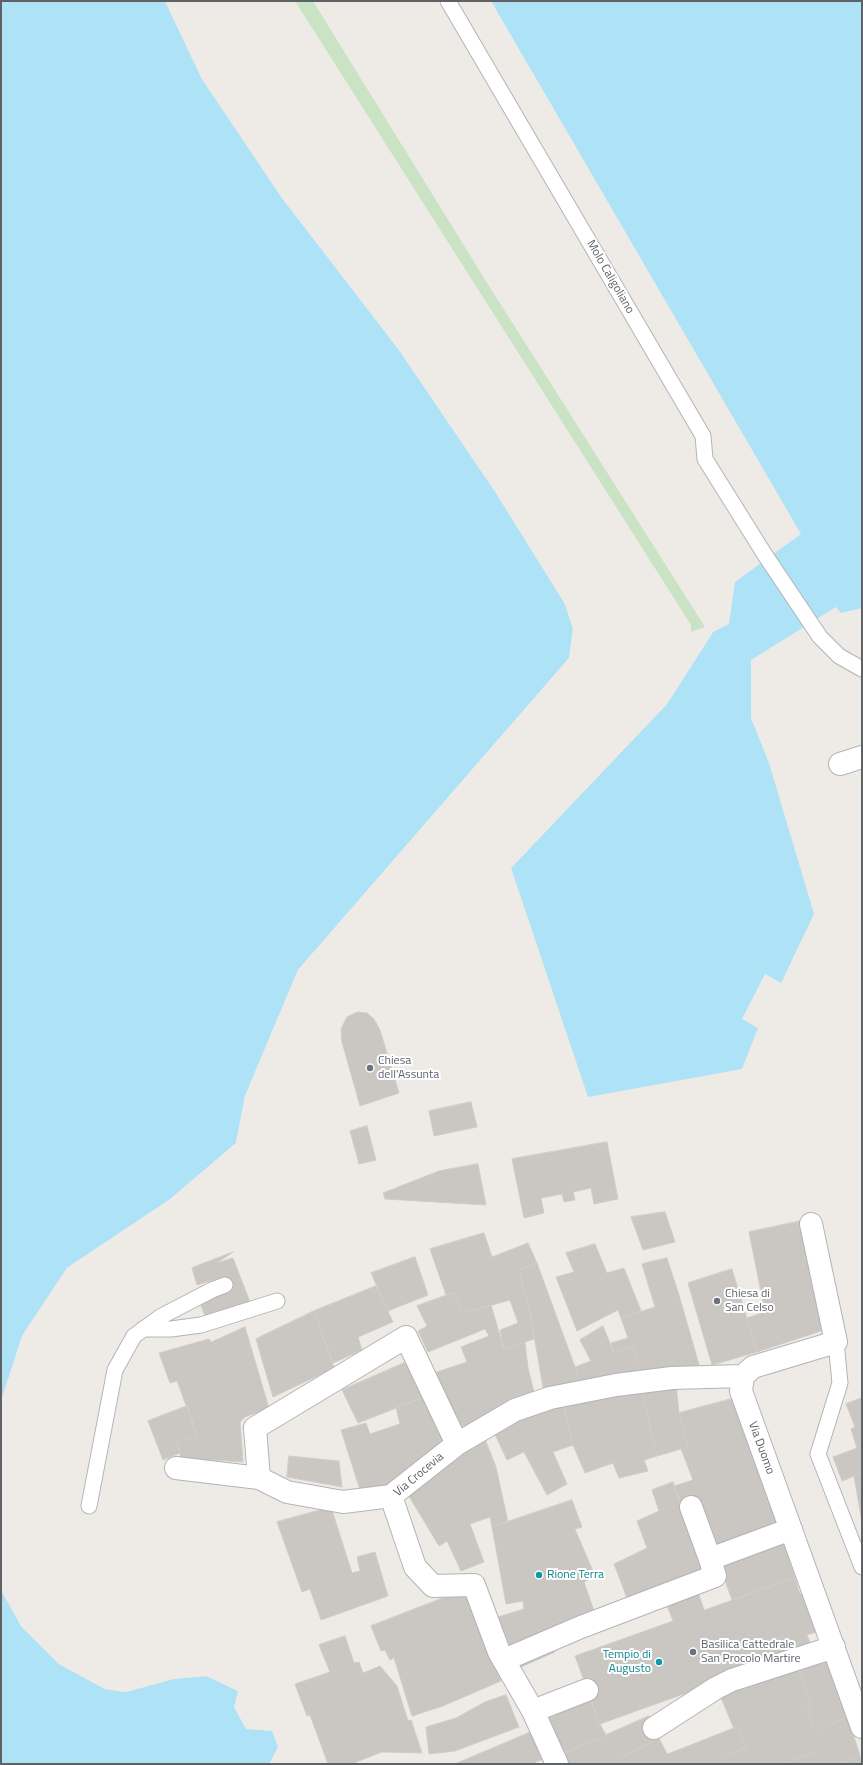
<!DOCTYPE html>
<style>
body{margin:0}
#map{position:relative;width:863px;height:1765px;overflow:hidden;background:#eeebe6;font-family:"Titillium Web",sans-serif}
canvas{display:block}
.frame{position:absolute;inset:0;border:2px solid #5e6265;pointer-events:none}
</style>
<div id="map">
<canvas width="863" height="1765"></canvas>
<div class="frame"></div>
</div>
<script>
const ctx = document.querySelector('canvas').getContext('2d');
ctx.lineJoin = 'round';
function fill(path, color) { ctx.fillStyle = color; ctx.fill(path, 'evenodd'); }
function stroke(path, color, width, dash) { ctx.strokeStyle = color; ctx.lineWidth = width; ctx.lineCap = dash ? 'butt' : 'round'; ctx.setLineDash(dash || []); ctx.stroke(path); }
function label(font, color, halo, rows, align = 'center') {
  ctx.font = font + ' "Titillium Web",sans-serif'; ctx.lineWidth = 4; ctx.setLineDash([]); ctx.textBaseline = 'middle'; ctx.strokeStyle = halo; ctx.fillStyle = color; for (const [text, x, y, turn = 0] of rows) {
    ctx.save(); ctx.translate(x, y); ctx.rotate((+turn || 0) * Math.PI / 180); ctx.textAlign = isNaN(turn) ? turn : align; if (halo) ctx.strokeText(text, 0, 0); ctx.fillText(text, 0, 0); ctx.restore();
  }
}
const green = new Path2D(`
 M 295,1 L 313,1 L 484,278 L 705,627 L 691,632 L 691,625 Z`);
const water = new Path2D(`
 M 1,1 L 165,1 L 202,79 L 282,198 L 399,350 L 496,493 L 565,604 L 573,629 L 569,658 L 298,970 L 245,1096 L 236,1143 L 169,1200 L 67,1268 L 22,1336 L 1,1401 Z
 M 491,1 L 862,1 L 862,608 L 841,613 L 836,607 L 751,660 L 751,718 L 769,763 L 814,914 L 781,983 L 765,974 L 742,1019 L 758,1028 L 742,1069 L 588,1097 L 511,868 L 667,704 L 713,632 L 729,624 L 735,582 L 801,534 Z
 M 1,1590 L 21,1626 L 59,1664 L 105,1689 L 126,1692 L 173,1679 L 207,1676 L 238,1691 L 234,1707 L 246,1729 L 272,1731 L 278,1747 L 269,1764 L 1,1764 Z`);
const pier = new Path2D(`
 M 165,1 L 167,1 L 170,5 L 204,78 L 284,197 L 401,348 L 498,492 L 567,603 L 575,629 L 570,659 L 299,971 L 247,1096 L 237,1144 L 170,1201 L 69,1269 L 23,1337 L 3,1402 L 1,1403 L 22,1336 L 67,1268 L 169,1200 L 236,1143 L 245,1096 L 298,970 L 569,658 L 573,629 L 565,604 L 496,493 L 399,350 L 282,198 L 202,79 Z
 M 711,631 L 713,632 L 667,704 L 511,868 L 510,865 L 665,702 Z
 M 1,1588 L 22,1625 L 60,1662 L 106,1687 L 126,1690 L 173,1677 L 207,1674 L 234,1687 L 238,1691 L 206,1676 L 173,1679 L 126,1692 L 105,1689 L 59,1664 L 21,1626 Z`);
const building = new Path2D(`
 M 358,1012 L 367,1013 L 374,1019 L 380,1030 L 399,1093 L 360,1106 L 342,1042 L 341,1029 L 347,1017 Z
 M 471,1102 L 477,1127 L 434,1136 L 429,1111 Z
 M 367,1126 L 376,1160 L 359,1164 L 350,1131 Z
 M 607,1142 L 618,1199 L 594,1204 L 591,1188 L 573,1192 L 575,1200 L 564,1202 L 562,1194 L 541,1198 L 544,1213 L 524,1218 L 512,1159 Z
 M 478,1164 L 486,1205 L 385,1199 L 383,1193 L 439,1171 Z
 M 665,1212 L 675,1242 L 643,1250 L 631,1217 Z
 M 801,1221 L 827,1329 L 757,1352 L 747,1318 L 765,1312 L 749,1232 Z
 M 484,1233 L 492,1257 L 528,1243 L 537,1263 L 519,1270 L 530,1312 L 534,1339 L 504,1349 L 500,1330 L 518,1323 L 510,1300 L 463,1313 L 453,1293 L 446,1295 L 430,1249 Z
 M 595,1244 L 607,1273 L 624,1268 L 641,1311 L 621,1318 L 618,1310 L 577,1331 L 556,1277 L 574,1272 L 566,1253 Z
 M 233,1252 L 217,1263 L 233,1258 L 250,1302 L 206,1319 L 200,1303 L 228,1292 L 222,1277 L 197,1285 L 192,1268 Z
 M 415,1257 L 428,1295 L 388,1311 L 371,1273 Z
 M 667,1258 L 679,1295 L 700,1368 L 641,1375 L 632,1347 L 614,1353 L 611,1343 L 628,1338 L 621,1318 L 655,1307 L 642,1264 Z
 M 537,1263 L 575,1367 L 580,1385 L 544,1393 L 530,1312 L 519,1270 Z
 M 732,1269 L 757,1352 L 712,1365 L 688,1283 Z
 M 376,1286 L 393,1322 L 358,1337 L 362,1350 L 333,1363 L 314,1311 Z
 M 453,1293 L 463,1313 L 491,1305 L 504,1349 L 525,1342 L 528,1368 L 534,1392 L 460,1431 L 434,1373 L 467,1362 L 461,1347 L 489,1336 L 485,1329 L 428,1352 L 418,1331 L 427,1326 L 417,1306 Z
 M 314,1311 L 334,1368 L 273,1397 L 256,1339 Z
 M 603,1326 L 614,1353 L 632,1347 L 641,1375 L 580,1385 L 575,1367 L 591,1361 L 580,1340 Z
 M 245,1327 L 269,1408 L 245,1417 L 240,1422 L 243,1462 L 214,1460 L 182,1462 L 177,1442 L 197,1435 L 177,1381 L 170,1383 L 159,1353 L 209,1339 L 211,1342 Z
 M 411,1360 L 427,1396 L 358,1423 L 342,1390 Z
 M 676,1384 L 679,1413 L 688,1447 L 657,1456 L 641,1387 Z
 M 641,1387 L 657,1456 L 644,1460 L 648,1471 L 619,1478 L 613,1463 L 585,1473 L 573,1445 L 563,1402 Z
 M 427,1396 L 448,1441 L 385,1489 L 361,1493 L 341,1430 L 366,1423 L 370,1434 L 400,1424 L 396,1408 Z
 M 735,1398 L 781,1524 L 715,1548 L 681,1505 L 674,1486 L 693,1480 L 681,1449 L 688,1447 L 679,1413 Z
 M 862,1398 L 862,1473 L 842,1481 L 833,1457 L 857,1448 L 851,1429 L 855,1427 L 846,1404 Z
 M 563,1402 L 573,1445 L 553,1452 L 567,1484 L 547,1495 L 524,1452 L 507,1460 L 492,1428 Z
 M 187,1406 L 197,1435 L 177,1442 L 180,1453 L 163,1460 L 148,1421 Z
 M 483,1434 L 496,1467 L 508,1522 L 492,1527 L 490,1517 L 470,1524 L 484,1562 L 461,1571 L 447,1541 L 439,1546 L 407,1493 Z
 M 289,1456 L 339,1461 L 342,1487 L 287,1477 Z
 M 862,1473 L 862,1522 L 854,1476 Z
 M 673,1482 L 707,1574 L 627,1598 L 614,1564 L 647,1548 L 637,1521 L 659,1511 L 652,1490 Z
 M 572,1500 L 582,1527 L 575,1529 L 595,1576 L 584,1582 L 594,1611 L 571,1618 L 576,1632 L 550,1639 L 555,1652 L 519,1668 L 498,1617 L 524,1609 L 523,1601 L 506,1604 L 492,1527 Z
 M 331,1507 L 352,1573 L 360,1571 L 357,1557 L 375,1552 L 388,1596 L 321,1620 L 310,1589 L 302,1592 L 277,1522 Z
 M 783,1540 L 795,1578 L 732,1600 L 719,1564 Z
 M 795,1578 L 800,1594 L 806,1591 L 820,1631 L 807,1635 L 812,1648 L 600,1724 L 575,1656 L 673,1621 L 664,1598 L 696,1586 L 704,1610 Z
 M 464,1590 L 501,1681 L 443,1706 L 412,1716 L 394,1658 L 390,1660 L 385,1650 L 381,1651 L 371,1626 Z
 M 345,1636 L 354,1663 L 359,1662 L 363,1673 L 380,1666 L 397,1686 L 408,1721 L 411,1720 L 422,1753 L 382,1752 L 351,1764 L 328,1764 L 310,1715 L 307,1716 L 295,1684 L 330,1672 L 319,1645 Z
 M 830,1662 L 848,1717 L 815,1730 L 807,1707 L 812,1705 L 798,1669 Z
 M 798,1669 L 812,1705 L 807,1707 L 815,1730 L 848,1717 L 860,1756 L 839,1764 L 815,1764 L 814,1753 L 785,1764 L 727,1764 L 724,1757 L 746,1747 L 737,1727 L 734,1729 L 720,1695 L 748,1687 L 747,1681 Z
 M 506,1695 L 519,1727 L 455,1751 L 429,1754 L 426,1727 L 456,1718 L 485,1702 Z
 M 590,1699 L 600,1724 L 606,1735 L 561,1755 L 545,1720 Z
 M 649,1716 L 659,1738 L 621,1758 L 624,1764 L 565,1764 L 561,1755 Z
 M 737,1727 L 746,1747 L 724,1757 L 727,1764 L 624,1764 L 621,1758 L 659,1738 L 667,1754 Z
 M 538,1729 L 551,1757 L 535,1762 L 536,1764 L 455,1764 Z
 M 814,1753 L 815,1764 L 785,1764 Z
 M 860,1756 L 862,1764 L 839,1764 Z`);
const service = new Path2D(`
 M 448,1 L 703,436 L 705,459 L 765,555 L 820,637 L 839,656 L 862,669
 M 143,1329 L 171,1329 L 201,1325 L 277,1301
 M 836,1342 L 840,1383 L 818,1454 L 862,1567
 M 89,1506 L 115,1370 L 134,1336 L 160,1317 L 212,1290 L 225,1285`);
const pedestrian = new Path2D(`
 M 840,764 L 862,757
 M 811,1224 L 836,1342 L 753,1367 L 743,1376 L 741,1391 L 862,1727
 M 176,1468 L 259,1478 L 287,1492 L 343,1502 L 391,1496
 M 259,1478 L 255,1428 L 406,1337 L 457,1444
 M 691,1507 L 710,1559
 M 504,1660 L 581,1627 L 715,1576 L 710,1559 L 791,1529
 M 533,1711 L 587,1690
 M 654,1728 L 716,1688 L 732,1680 L 834,1647
 M 557,1764 L 533,1711 L 499,1652 L 474,1585 L 433,1586 L 415,1567 L 391,1496 L 457,1444 L 515,1410 L 550,1398 L 616,1385 L 672,1378 L 743,1376`);
const markers = [
 [370,1068,4,"#6b7280"],
 [717,1301,4,"#6b7280"],
 [539,1575,4,"#0f9aa8"],
 [693,1652,4,"#6b7280"],
 [659,1662,4,"#0f9aa8"]
];
const streetNames = [
 ["Molo Caligoliano",610,277,60],
 ["Via Duomo",761,1448,70],
 ["Via Crocevia",419,1475,-40]
];
const worshipNames = [
 ["Chiesa",378,1061],
 ["dell'Assunta",378,1075],
 ["Chiesa di",725,1294],
 ["San Celso",725,1308],
 ["Basilica Cattedrale",701,1645],
 ["San Procolo Martire",701,1659]
];
const cultureNames = [
 ["Rione Terra",547,1575],
 ["Tempio di",651,1655,"right"],
 ["Augusto",651,1669,"right"]
];
fill(green, '#cae3c5');
fill(water, '#aee2f6');
fill(pier, '#eeebe6');
fill(building, '#cac6c2');
stroke(building, '#d2ccc5', 1);
stroke(service, '#b1b4b7', 17);
stroke(pedestrian, '#b1b4b7', 24);
stroke(service, '#fff', 15);
stroke(pedestrian, '#fff', 22);
for (const [x, y, r, color] of markers) { const dot = new Path2D(); dot.arc(x, y, r, 0, 2 * Math.PI); ctx.fillStyle = color; ctx.fill(dot); stroke(dot, '#fff', 1.5); }
label('12px', '#5e6265', '#fff', streetNames);
label('12px', '#5b616d', '#fff', worshipNames, 'left');
label('12px', '#0d838f', '#fff', cultureNames, 'left');
</script>
